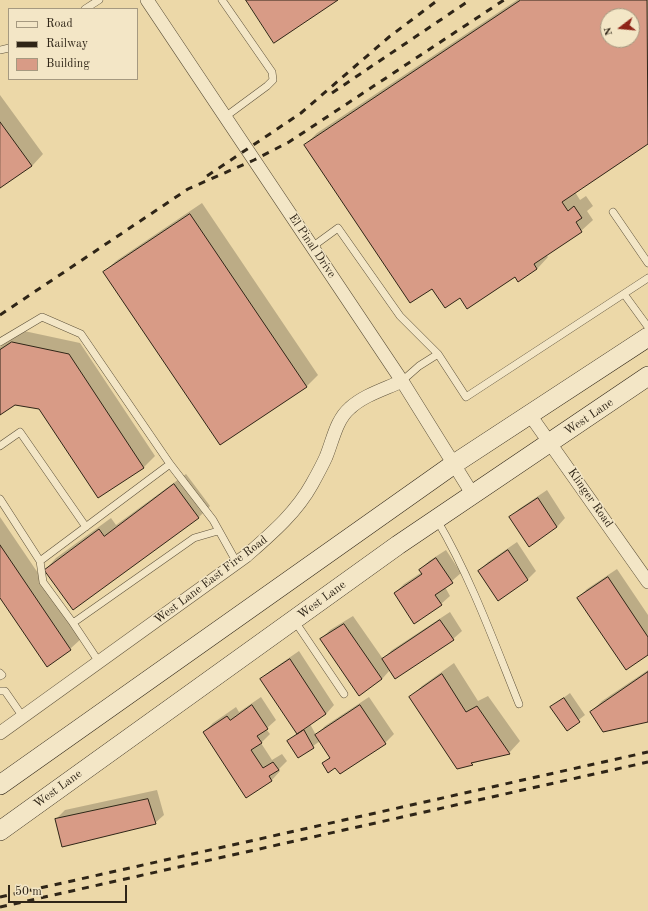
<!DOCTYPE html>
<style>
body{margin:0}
#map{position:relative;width:648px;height:911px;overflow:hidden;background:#ecd8a8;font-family:"Old Standard TT",serif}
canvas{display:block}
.legend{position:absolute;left:8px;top:8px;width:130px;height:72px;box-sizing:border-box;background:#f3e6c6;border:1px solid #a59980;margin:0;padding:5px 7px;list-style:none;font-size:12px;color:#2f2517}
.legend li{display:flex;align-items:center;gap:8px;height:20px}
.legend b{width:20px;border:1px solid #a59980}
.north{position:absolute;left:600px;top:8px;width:40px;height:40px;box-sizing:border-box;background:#f3e6c6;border:1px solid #a59980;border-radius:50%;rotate:254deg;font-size:11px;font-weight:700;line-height:16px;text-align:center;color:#2f2517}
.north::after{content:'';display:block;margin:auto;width:14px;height:18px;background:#8f2418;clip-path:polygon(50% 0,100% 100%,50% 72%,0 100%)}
.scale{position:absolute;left:8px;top:885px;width:119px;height:18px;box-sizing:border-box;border:2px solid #2f2517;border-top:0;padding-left:5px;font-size:12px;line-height:14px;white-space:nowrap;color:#2f2517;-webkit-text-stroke:3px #f3e6c6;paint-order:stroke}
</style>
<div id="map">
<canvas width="648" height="911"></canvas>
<ul class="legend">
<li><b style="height:5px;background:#f3e6c6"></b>Road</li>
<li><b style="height:5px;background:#2f2517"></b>Railway</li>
<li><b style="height:11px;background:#d89b86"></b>Building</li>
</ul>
<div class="north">N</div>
<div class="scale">50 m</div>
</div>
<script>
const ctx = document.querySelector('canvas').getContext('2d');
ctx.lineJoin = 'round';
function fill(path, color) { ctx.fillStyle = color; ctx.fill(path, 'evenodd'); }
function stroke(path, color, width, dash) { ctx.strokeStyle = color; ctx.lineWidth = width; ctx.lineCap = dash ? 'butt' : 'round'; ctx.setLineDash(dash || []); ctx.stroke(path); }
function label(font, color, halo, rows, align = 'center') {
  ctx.font = font + ' "Old Standard TT",serif'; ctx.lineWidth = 3; ctx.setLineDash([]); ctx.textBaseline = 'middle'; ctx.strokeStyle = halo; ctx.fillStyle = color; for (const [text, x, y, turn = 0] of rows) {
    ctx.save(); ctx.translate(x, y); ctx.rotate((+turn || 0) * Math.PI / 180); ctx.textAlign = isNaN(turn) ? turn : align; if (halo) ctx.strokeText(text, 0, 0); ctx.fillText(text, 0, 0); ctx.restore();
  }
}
const shadow = new Path2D(`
 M 517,0 L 648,0 L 648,143 L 575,192 L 580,200 L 586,196 L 593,206 L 587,211 L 593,220 L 581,231 L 546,255 L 548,257 L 537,269 L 460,296 L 432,287 L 305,145 L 317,133 ZM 608,16 L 632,16 L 632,40 L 608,40 Z
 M 0,95 L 43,154 L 32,166 L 0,187 Z
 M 202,203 L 318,375 L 306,387 L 104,272 L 116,261 Z
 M 24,331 L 80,343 L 155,456 L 144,467 L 98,496 L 39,408 L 14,404 L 0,413 L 0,347 Z
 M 186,474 L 210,506 L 198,518 L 45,570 L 56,558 L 111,518 L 116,525 Z
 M 547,490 L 565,518 L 557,527 L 511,517 L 519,509 Z
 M 0,517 L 82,638 L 70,649 L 0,596 Z
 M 517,542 L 536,571 L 528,579 L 479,571 L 488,562 Z
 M 446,550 L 461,573 L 445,587 L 450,596 L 441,604 L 395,593 L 404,584 L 422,572 L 420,570 L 429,561 Z
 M 617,569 L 648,615 L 648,654 L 578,598 L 587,589 Z
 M 450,612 L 462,631 L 453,639 L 390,670 L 382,679 L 321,639 L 330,630 L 353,616 L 383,659 L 392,650 Z
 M 299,651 L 334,705 L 326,714 L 310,724 L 316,735 L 325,726 L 369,697 L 394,734 L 385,743 L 336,767 L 323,763 L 330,757 L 320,741 L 298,757 L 288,741 L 298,733 L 261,679 L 270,671 Z
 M 454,663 L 478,701 L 488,696 L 520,741 L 509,753 L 457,768 L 410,698 L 422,686 Z
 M 648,670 L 648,721 L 591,712 L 602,701 Z
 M 570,693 L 585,715 L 567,729 L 551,707 Z
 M 261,697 L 276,720 L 266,729 L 270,734 L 261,743 L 272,760 L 282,754 L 287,761 L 279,769 L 280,771 L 272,780 L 247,797 L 204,732 L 213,723 L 236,707 L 239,712 Z
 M 157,790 L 164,815 L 155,823 L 56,819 L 65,810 Z`);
const building = new Path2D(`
 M 246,0 L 338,0 L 274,43 Z
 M 521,0 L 647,0 L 648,144 L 562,202 L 568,211 L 574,206 L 582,218 L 576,222 L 582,232 L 534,264 L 537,269 L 518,282 L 515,277 L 467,309 L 460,298 L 445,308 L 432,289 L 410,303 L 304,145 ZM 608,16 L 632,16 L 632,40 L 608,40 Z
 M 0,122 L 32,166 L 0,188 Z
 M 190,214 L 307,387 L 220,445 L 103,272 Z
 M 12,342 L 69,354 L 144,468 L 98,498 L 39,409 L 15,405 L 0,415 L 0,350 Z
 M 174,484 L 199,518 L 73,610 L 44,570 L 99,529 L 104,536 Z
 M 538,498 L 557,527 L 529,547 L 509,517 Z
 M 0,545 L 71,650 L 47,667 L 0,598 Z
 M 508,550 L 528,580 L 498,601 L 478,571 Z
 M 436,558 L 453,583 L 435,595 L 442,605 L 414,624 L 394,593 L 422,574 L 419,570 Z
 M 608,577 L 648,637 L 648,655 L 626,670 L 577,598 Z
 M 440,620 L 454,640 L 395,679 L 382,659 Z
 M 344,624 L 382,679 L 359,696 L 320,639 Z
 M 290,659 L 326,714 L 297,734 L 260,679 Z
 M 648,672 L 648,722 L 603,732 L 590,712 Z
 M 442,674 L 466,712 L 477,706 L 510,754 L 471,763 L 473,765 L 457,769 L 409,697 Z
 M 564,698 L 580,722 L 567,731 L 550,707 Z
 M 252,705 L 268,729 L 257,736 L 262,743 L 251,750 L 263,768 L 273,762 L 279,770 L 269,776 L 272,781 L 246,798 L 203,732 L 227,716 L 230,720 Z
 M 360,705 L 386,744 L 340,774 L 335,768 L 328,773 L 322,763 L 330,758 L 315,735 Z
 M 304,730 L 314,748 L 298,758 L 287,741 Z
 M 148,799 L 156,824 L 62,847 L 55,819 Z`);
const lane = new Path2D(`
 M 222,0 L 272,72 L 273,80 L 267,86 L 225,117
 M 85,9 L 99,0
 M 0,50 L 9,48
 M 613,212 L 648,263
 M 312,247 L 338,228 L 400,316 L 438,354
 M 624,294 L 648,327
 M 0,342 L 42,317 L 81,334 L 170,464 L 213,520 L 237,563
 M 402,381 L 419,366 L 438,354 L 466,397 L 648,278
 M 0,446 L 20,432 L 86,527
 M 0,499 L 40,561 L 43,582 L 73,623
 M 437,520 C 471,578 494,642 519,704
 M 40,561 L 170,464
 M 294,620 L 344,694
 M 99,662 L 73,623 L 194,538 L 218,531
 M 0,673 L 2,675 L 0,676
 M 0,691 L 5,691 L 23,717`);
const street = new Path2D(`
 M 147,0 L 402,381 L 473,495
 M 530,415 L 648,582
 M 0,733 L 246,556 C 271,534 296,513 312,484 C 317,475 322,466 326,457 C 333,440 336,420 350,408 C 364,395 385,389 402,381`);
const secondary = new Path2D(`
 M 0,785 L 454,464 L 648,337
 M 0,831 L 398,545 L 648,376`);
const rail = new Path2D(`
 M 332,93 L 470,0
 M 207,176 L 301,113 L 389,37 L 438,0
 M 0,315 L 188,189 L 254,160 L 289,142 L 504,0
 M 0,897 L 648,752
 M 0,907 L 648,762`);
const streetNames = [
 ["El Pinal Drive",312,246,56],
 ["West Lane",589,417,-34],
 ["Klinger Road",590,498,55],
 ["West Lane East Fire Road",211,580,-37],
 ["West Lane",322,600,-36],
 ["West Lane",58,789,-36]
];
fill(shadow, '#0003');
fill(building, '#d89b86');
stroke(building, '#2f2517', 1);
stroke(lane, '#5e523b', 8);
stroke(street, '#5e523b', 14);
stroke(secondary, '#2f2517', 20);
stroke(lane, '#f3e6c6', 7);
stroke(street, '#f3e6c6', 13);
stroke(secondary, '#f3e6c6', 19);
stroke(rail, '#2f2517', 3, [7, 7]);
label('12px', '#2f2517', '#f3e6c6', streetNames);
</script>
